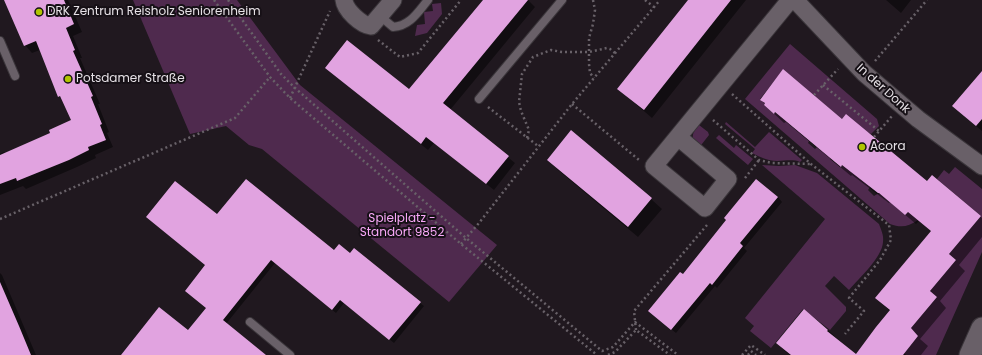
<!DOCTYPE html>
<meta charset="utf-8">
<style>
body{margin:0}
canvas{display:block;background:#20181f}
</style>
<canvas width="982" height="355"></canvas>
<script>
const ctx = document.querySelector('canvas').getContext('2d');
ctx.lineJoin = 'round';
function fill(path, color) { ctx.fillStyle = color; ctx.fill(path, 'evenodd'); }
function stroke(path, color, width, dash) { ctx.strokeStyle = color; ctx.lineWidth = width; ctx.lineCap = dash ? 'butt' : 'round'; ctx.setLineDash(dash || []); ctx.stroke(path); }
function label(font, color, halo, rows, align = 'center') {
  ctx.font = font + ' Poppins,sans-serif'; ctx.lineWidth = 4; ctx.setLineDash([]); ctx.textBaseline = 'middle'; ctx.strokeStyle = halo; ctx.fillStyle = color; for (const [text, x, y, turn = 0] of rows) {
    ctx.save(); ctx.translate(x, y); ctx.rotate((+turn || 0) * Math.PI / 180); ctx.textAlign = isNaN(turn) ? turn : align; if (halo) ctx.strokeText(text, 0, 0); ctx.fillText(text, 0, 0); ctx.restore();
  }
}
const green = new Path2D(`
 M 133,0 L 237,0 L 300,85 L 497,245 L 449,302 L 262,149 L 249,145 L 226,126 L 190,134 Z
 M 441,3 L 442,14 L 427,33 L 415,36 L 417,25 L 425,24 L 424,12 L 433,11 L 432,4 Z
 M 790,44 L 877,119 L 879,126 L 871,134 L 842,119 L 783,70 L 760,99 L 765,103 L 764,105 L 774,114 L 775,112 L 809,141 L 808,143 L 815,149 L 817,147 L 821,150 L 823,147 L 833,156 L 830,159 L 840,167 L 843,164 L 859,178 L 869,182 L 867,185 L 870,187 L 868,190 L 874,196 L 879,193 L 908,212 L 918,220 C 908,227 901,228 890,224 L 745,99 Z
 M 726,122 L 755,147 L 769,132 L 802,160 L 800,162 C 793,159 785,161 777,161 C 768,161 760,157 752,153 L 755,149 L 725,124 Z
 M 699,125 L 708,132 L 709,135 L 698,149 C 692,138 690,135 699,125 Z
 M 719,135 L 734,148 L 736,145 L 753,159 L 748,165 L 716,138 Z
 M 762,165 L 779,166 L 795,165 L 817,173 L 879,224 C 881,230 884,235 883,242 C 882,258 859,278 849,290 L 834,276 L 825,286 L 846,307 L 846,311 L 830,330 L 803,309 L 771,348 L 750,331 L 754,326 L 745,318 L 825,219 Z
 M 955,167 L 982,189 L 982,252 L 936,355 L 906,355 L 904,353 L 918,336 L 911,328 L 937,297 L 930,291 L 956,260 L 949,254 L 981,216 L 937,179 L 944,170 L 949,174 Z`);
const shadow = new Path2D(`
 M 5,0 L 68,0 L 82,32 L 73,36 L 82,58 L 80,58 L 100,104 L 98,104 L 109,132 L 107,133 L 113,147 L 95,155 L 96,158 L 77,167 L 26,189 L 23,186 L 0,195 L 0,154 L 4,152 L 5,153 L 51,134 L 72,121 L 63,100 L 59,96 L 40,50 L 32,53 L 25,45 Z
 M 484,0 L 528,0 L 535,7 L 450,110 L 515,163 L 494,190 L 434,143 L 428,150 L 333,74 L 326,68 L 409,91 Z
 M 689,0 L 746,0 L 652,118 L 618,89 Z
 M 886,0 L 911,0 L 901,13 Z
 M 982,75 L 982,131 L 964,116 Z
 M 761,100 L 843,120 L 928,182 L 932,176 L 982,218 L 982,237 L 959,265 L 965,271 L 940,301 L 946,308 L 920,339 L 928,346 L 921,355 L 857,355 L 890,311 L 876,298 L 931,231 L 919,221 L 916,224 L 890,202 L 889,203 L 852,175 L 851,176 L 786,122 L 784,123 L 765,105 L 765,104 Z
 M 571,132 L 651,199 L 662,209 L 638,237 L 558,170 L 548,159 Z
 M 778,197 L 782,202 L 744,248 L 747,251 L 717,288 L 715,286 L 676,333 L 654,315 L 683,275 Z
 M 217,216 L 334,252 L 350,254 L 424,306 L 394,343 L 344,303 L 336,313 L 275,263 L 226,324 L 265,355 L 122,355 L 188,331 L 207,308 L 206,266 Z
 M 0,273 L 2,275 L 36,355 L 0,355 Z
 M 804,311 L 828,330 L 855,355 L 790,355 L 787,353 L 777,343 Z`);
const building = new Path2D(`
 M 4,0 L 64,0 L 74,24 L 66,28 L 75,50 L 73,51 L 93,96 L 91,97 L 102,124 L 100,125 L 106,140 L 88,147 L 89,150 L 69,160 L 17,181 L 16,178 L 0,184 L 0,155 L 50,133 L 49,130 L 71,120 L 60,96 L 58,97 L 36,41 L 24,46 Z
 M 483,0 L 528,0 L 443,103 L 509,156 L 486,184 L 426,137 L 421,144 L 325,68 L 347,40 L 409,89 Z
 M 688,0 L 731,0 L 644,110 L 617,89 Z
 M 783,69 L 842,119 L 846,114 L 927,181 L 932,175 L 981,216 L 949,254 L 956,260 L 930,291 L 937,297 L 911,328 L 918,336 L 903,355 L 791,355 L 776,343 L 804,309 L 828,330 L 827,331 L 856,354 L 876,327 L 890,310 L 875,298 L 931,231 L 908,212 L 905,215 L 879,193 L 878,193 L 842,165 L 841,167 L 775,112 L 774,114 L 764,105 L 765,103 L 760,100 Z
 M 982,71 L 982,119 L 976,126 L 952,106 Z
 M 571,130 L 652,198 L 628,227 L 547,160 Z
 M 246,179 L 334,250 L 339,244 L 350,253 L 354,248 L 421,302 L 389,340 L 340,300 L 332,310 L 271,260 L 223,320 L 266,355 L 121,355 L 159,307 L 188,330 L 206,308 L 185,291 L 205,265 L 146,217 L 175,181 L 217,214 Z
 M 756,179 L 778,197 L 740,243 L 743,246 L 712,285 L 710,283 L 671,330 L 648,311 L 680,272 L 683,274 L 726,220 L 724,218 Z
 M 0,282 L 19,326 L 31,355 L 0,355 Z`);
const path = new Path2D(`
 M 214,0 L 270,77 L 290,98 L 461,244 L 597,355
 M 228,0 L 281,74 L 295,88 L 466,238 L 602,351 L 613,347 L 635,322 L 678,355
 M 593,0 L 595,10 L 593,24 L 589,38 L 589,64 L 590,73 L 594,78
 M 645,0 L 654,7
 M 378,40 L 400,57 L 418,53 L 461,0
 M 875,61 L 927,0
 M 823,85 L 879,131
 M 732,94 L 811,164 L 889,225 L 891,240 L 880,260 L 849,298 L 864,311 L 845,334
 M 814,95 L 838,69
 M 290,98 L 330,11
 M 572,104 L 639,160
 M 488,107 L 538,146
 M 713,120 L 759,160 L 772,163 L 811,164
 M 874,137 L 892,116
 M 527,138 L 529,130 L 521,111 L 519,102 L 522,74 L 533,57 L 551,50 L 562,52 L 589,52 L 607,48 L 610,49 L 615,53
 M 745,178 L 759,160
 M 0,219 L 235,118 L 270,77
 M 461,244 L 479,223 L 572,104 L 660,0
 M 636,330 L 634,311 L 707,225
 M 608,355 L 615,352 L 636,330 L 670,355
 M 742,355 L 751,345 L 765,355
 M 748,355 L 751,351 L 756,355`);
const service = new Path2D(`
 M 380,16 L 393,27 C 410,26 418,12 428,0
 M 0,41 L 15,76
 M 479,99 L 562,0
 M 250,322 L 290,355`);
const minor = new Path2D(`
 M 344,0 C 345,10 361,25 371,26 L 393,0
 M 795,0 L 864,73 L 918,119 L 982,166
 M 678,137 L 728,179 L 705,208 L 654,166 L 790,0`);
const tertiary = new Path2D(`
 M 970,355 L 982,328`);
const markers = [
 [39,12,4,"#b0c502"],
 [68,79,4,"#b0c502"],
 [862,147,4,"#b0c502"]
];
const poiNames = [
 ["DRK Zentrum Reisholz Seniorenheim",47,12],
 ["Potsdamer Straße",76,79],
 ["Acora",870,147]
];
const streetNames = [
 ["In der Donk",883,89,42]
];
const parkNames = [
 ["Spielplatz -",402,219],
 ["Standort 9852",402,233]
];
fill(green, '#4f2a4e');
fill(shadow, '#0007');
fill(building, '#e1a3e0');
stroke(service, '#3a353a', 10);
stroke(minor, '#3a353a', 19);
stroke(tertiary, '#3a353a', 23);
stroke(path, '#686168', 2.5, [2, 3]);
stroke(service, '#696068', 8);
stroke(minor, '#696068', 17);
stroke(tertiary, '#696068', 21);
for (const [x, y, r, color] of markers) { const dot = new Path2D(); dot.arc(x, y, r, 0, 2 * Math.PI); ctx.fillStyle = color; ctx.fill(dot); stroke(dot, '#161016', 1.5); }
label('12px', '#e6e1e6', '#161016', poiNames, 'left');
label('12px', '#e6e1e6', '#161016', streetNames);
label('12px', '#f9a8f8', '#161016', parkNames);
</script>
